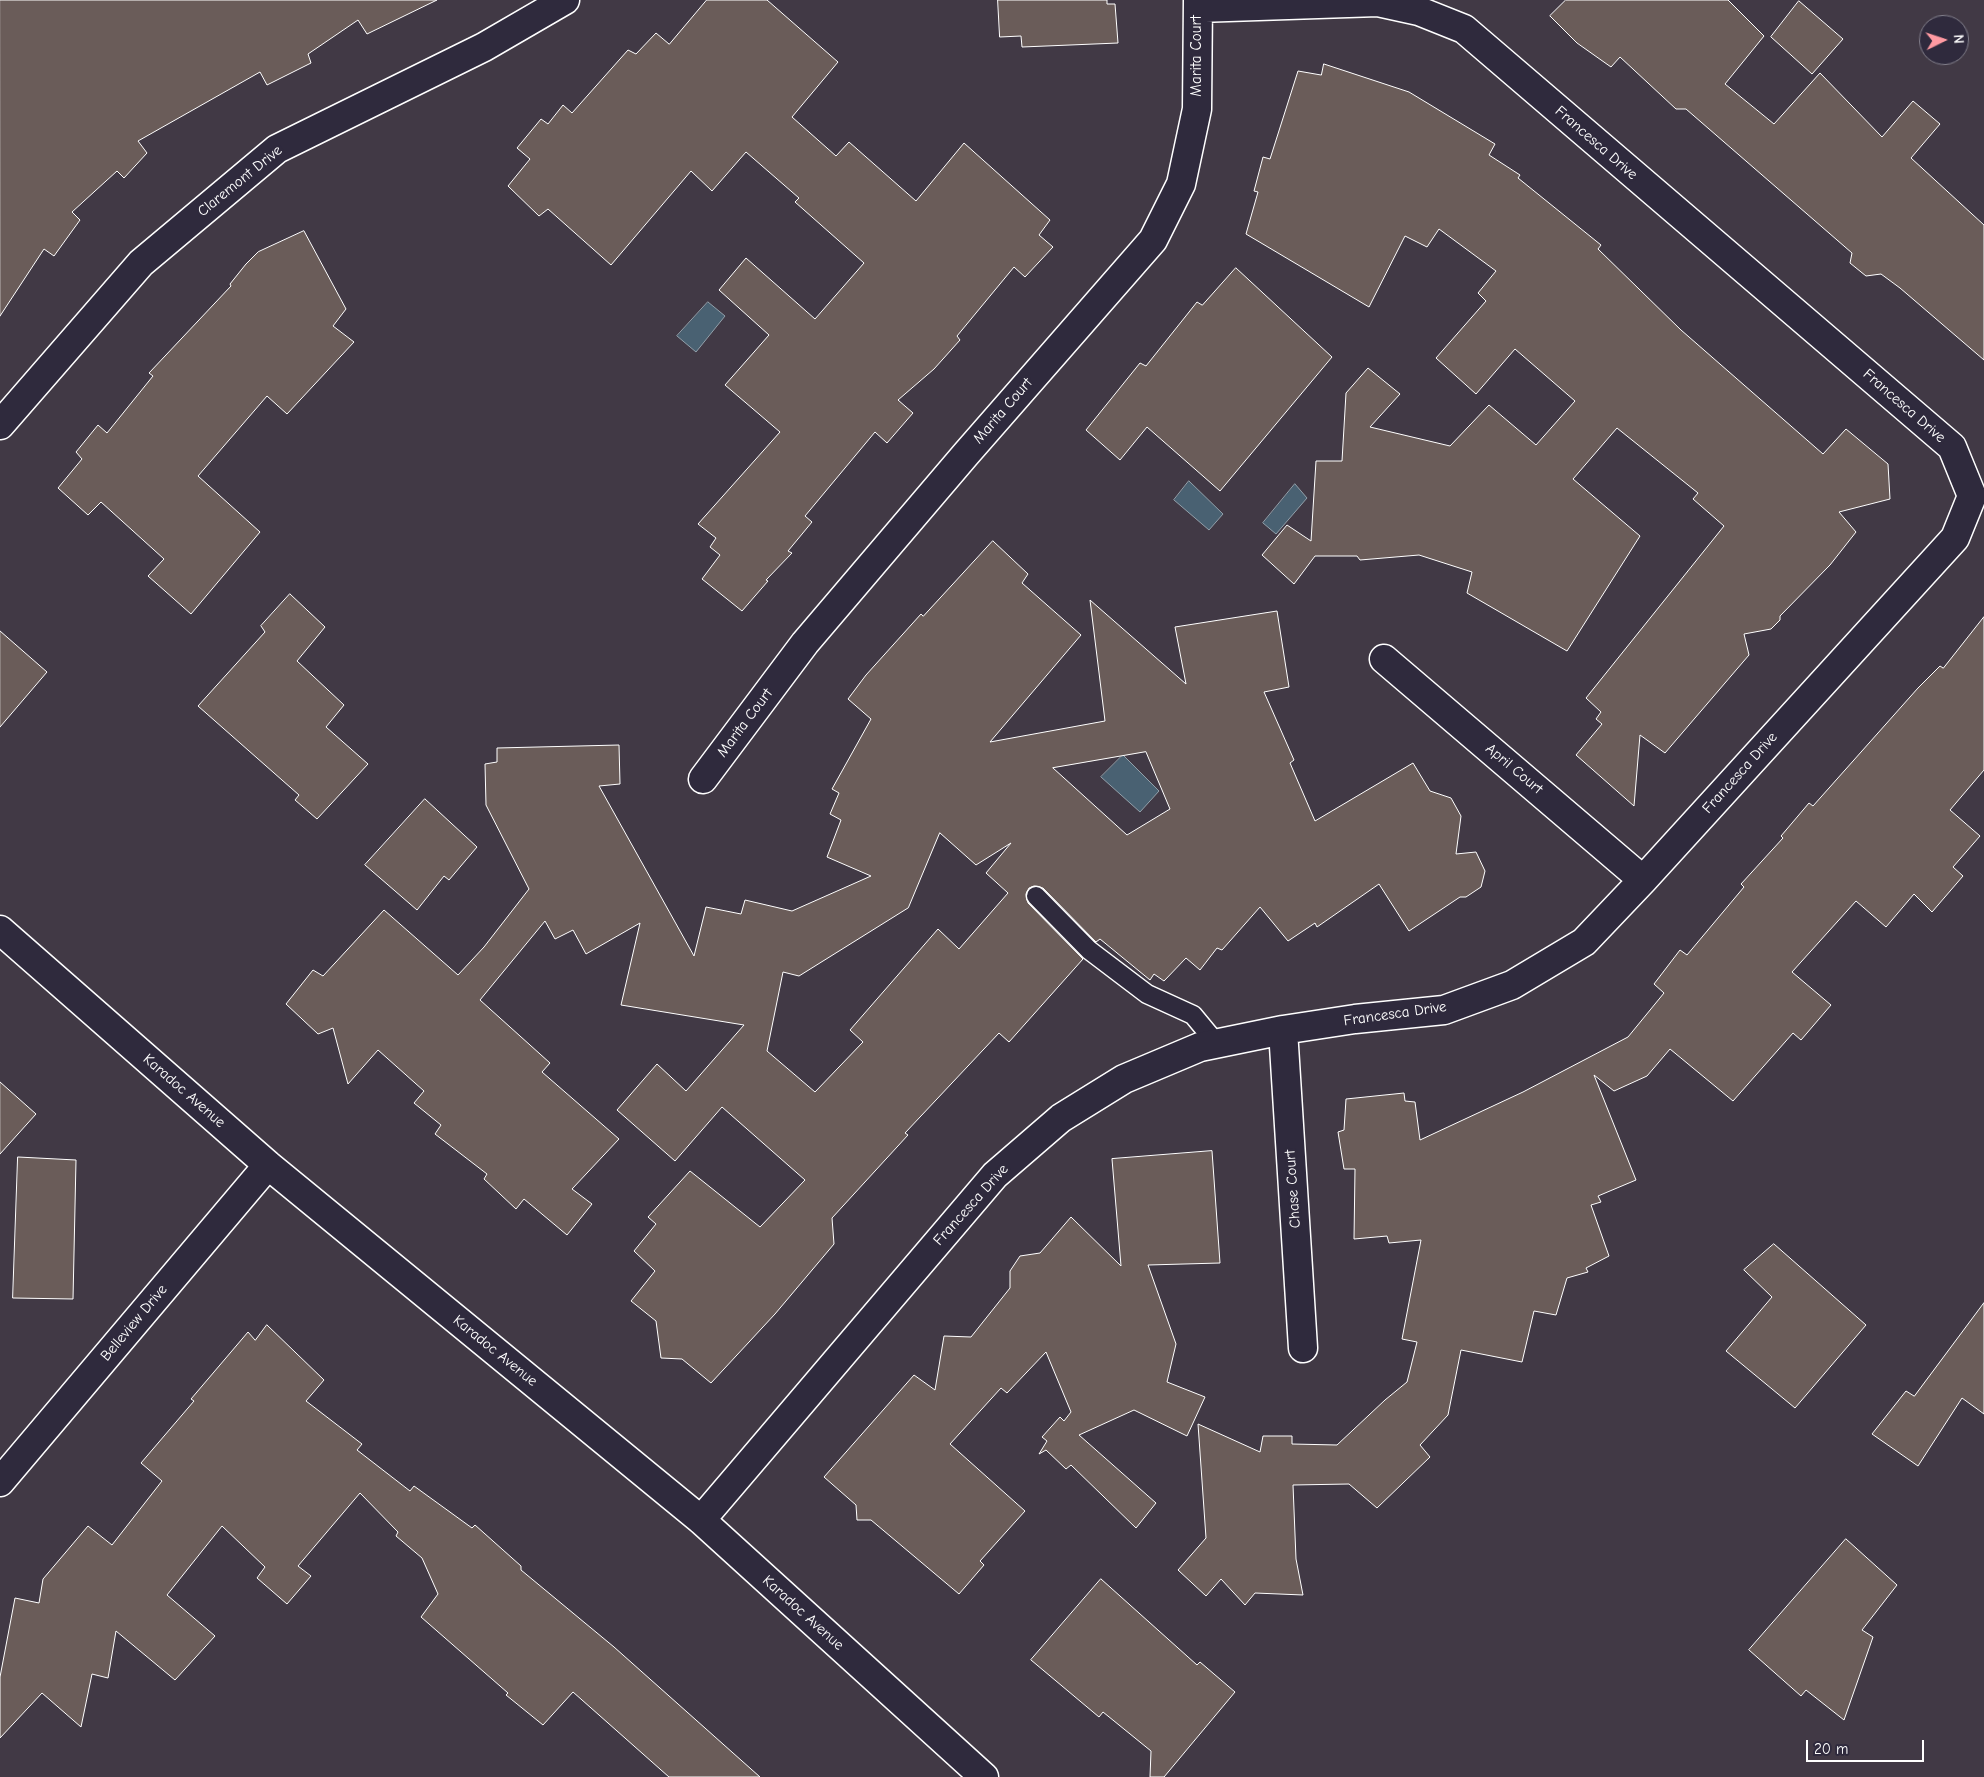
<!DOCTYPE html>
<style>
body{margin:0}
#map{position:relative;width:1984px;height:1777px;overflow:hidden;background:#413945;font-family:"Comic Neue",sans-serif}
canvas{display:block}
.north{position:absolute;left:1919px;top:15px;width:50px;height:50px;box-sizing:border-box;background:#2f2a3d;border:1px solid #827f8b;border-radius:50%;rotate:86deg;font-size:14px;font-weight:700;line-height:20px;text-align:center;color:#fff}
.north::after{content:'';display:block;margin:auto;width:18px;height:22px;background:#ff9aa2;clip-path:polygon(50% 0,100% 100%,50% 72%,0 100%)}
.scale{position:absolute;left:1806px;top:1740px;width:118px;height:22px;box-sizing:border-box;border:2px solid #fff;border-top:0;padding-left:6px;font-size:15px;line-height:18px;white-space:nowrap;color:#fff;-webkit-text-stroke:4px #2f2a3d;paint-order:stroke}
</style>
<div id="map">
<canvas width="1984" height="1777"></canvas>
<div class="north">N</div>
<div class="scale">20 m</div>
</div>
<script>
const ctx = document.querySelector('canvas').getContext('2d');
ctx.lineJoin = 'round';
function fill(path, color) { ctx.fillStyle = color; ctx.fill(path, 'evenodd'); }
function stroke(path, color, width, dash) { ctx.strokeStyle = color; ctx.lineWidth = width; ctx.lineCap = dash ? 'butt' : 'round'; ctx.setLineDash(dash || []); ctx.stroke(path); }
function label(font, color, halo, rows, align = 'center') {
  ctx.font = font + ' "Comic Neue",sans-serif'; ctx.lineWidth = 5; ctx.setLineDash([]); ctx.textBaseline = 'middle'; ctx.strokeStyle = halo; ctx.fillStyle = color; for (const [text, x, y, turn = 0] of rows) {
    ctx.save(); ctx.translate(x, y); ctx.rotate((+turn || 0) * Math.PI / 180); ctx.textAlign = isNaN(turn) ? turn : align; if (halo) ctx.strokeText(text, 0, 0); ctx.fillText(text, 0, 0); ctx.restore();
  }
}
const water = new Path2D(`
 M 708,302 L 725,316 L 696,352 L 677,336 Z
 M 1189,481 L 1223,514 L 1209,530 L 1174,500 Z
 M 1295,484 L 1307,498 L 1276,534 L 1263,523 Z
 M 1123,755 L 1159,791 L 1140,812 L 1101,777 Z`);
const building = new Path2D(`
 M 0,0 L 437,0 L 367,34 L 358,20 L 308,54 L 311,63 L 267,85 L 260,72 L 138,141 L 147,153 L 124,178 L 117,171 L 72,212 L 80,220 L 54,256 L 44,249 L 0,316 Z
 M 707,0 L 767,0 L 838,62 L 792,117 L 836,156 L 849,142 L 916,201 L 964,143 L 1050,220 L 1039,235 L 1053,247 L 1025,277 L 1014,267 L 957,336 L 960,340 L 934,369 L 898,400 L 913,413 L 887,443 L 875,432 L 805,516 L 812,522 L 788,551 L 792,553 L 766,580 L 768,581 L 742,611 L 702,579 L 720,555 L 710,547 L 716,538 L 698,524 L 780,432 L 725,385 L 769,335 L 719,290 L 746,258 L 815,319 L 864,263 L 795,202 L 799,198 L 746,152 L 712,191 L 691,171 L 611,265 L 548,209 L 539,216 L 508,186 L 530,159 L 517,148 L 541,119 L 548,124 L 563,105 L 572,113 L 628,50 L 636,54 L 656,33 L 669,44 Z
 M 998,0 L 1107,0 L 1107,4 L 1115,4 L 1118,43 L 1022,47 L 1021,36 L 1000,37 Z
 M 1566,0 L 1728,0 L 1764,36 L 1725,84 L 1774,124 L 1820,73 L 1882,137 L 1913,101 L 1940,124 L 1911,158 L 1984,225 L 1984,360 L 1900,288 L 1881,274 L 1866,276 L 1850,263 L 1852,253 L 1686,109 L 1676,109 L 1620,57 L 1611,67 L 1577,43 L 1550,16 Z
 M 1799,1 L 1843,39 L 1812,74 L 1771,37 Z
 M 1324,64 L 1409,92 L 1495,144 L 1489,155 L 1520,175 L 1518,178 L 1601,245 L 1598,249 L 1681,330 L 1823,454 L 1846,429 L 1888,464 L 1890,499 L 1839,512 L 1856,532 L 1830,565 L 1780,616 L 1780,620 L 1771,629 L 1744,634 L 1749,655 L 1665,753 L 1640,735 L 1634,806 L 1576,755 L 1602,724 L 1596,719 L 1601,712 L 1586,698 L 1724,526 L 1693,499 L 1698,493 L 1617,428 L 1573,479 L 1640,536 L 1567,651 L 1467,593 L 1472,572 L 1419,555 L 1360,560 L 1357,556 L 1315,556 L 1294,584 L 1262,555 L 1287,525 L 1311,541 L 1316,461 L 1342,461 L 1346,393 L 1368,368 L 1400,394 L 1370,427 L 1450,446 L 1489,405 L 1536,445 L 1575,401 L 1515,349 L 1476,394 L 1436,358 L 1486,301 L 1478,293 L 1496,271 L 1439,229 L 1427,247 L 1405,236 L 1369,307 L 1246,234 L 1258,192 L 1254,191 L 1263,157 L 1270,159 L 1298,71 L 1321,75 Z
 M 304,231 L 346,309 L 333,326 L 354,342 L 287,414 L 267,396 L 198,476 L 260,532 L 191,614 L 148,576 L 164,559 L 101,502 L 88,515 L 58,488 L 82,459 L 76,452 L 98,425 L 107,433 L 153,376 L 149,373 L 231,286 L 230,284 L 246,264 L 258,252 Z
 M 1236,268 L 1332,357 L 1220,491 L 1147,427 L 1120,460 L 1086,430 L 1140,363 L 1146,366 L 1197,302 L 1202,305 Z
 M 993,541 L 1028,574 L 1022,583 L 1081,635 L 990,742 L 1105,721 L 1090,600 L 1186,684 L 1175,627 L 1277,611 L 1289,687 L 1264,692 L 1294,760 L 1290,763 L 1315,821 L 1413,763 L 1430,791 L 1451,798 L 1461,816 L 1456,854 L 1476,852 L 1485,871 L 1481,887 L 1466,897 L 1460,897 L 1409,931 L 1379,884 L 1317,927 L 1315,923 L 1288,941 L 1260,907 L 1222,950 L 1217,948 L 1200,970 L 1186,958 L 1164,981 L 1154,974 L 1150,980 L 1100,939 L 1096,942 L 1043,888 L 1034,886 L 1029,888 L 1026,894 L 1028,903 L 1083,959 L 1009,1042 L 999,1033 L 905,1133 L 908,1135 L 832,1218 L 834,1244 L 775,1314 L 711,1383 L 682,1359 L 661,1358 L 656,1321 L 631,1301 L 655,1271 L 634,1251 L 656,1224 L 648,1217 L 690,1171 L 760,1227 L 805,1180 L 722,1107 L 675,1161 L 617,1110 L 657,1064 L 686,1091 L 744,1025 L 621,1005 L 640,923 L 586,954 L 573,930 L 555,939 L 545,921 L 480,1000 L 550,1063 L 542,1072 L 619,1139 L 572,1189 L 592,1204 L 567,1235 L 524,1199 L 516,1209 L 484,1179 L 487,1174 L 435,1134 L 441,1125 L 414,1103 L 424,1091 L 378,1050 L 348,1084 L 333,1028 L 318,1034 L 286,1004 L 313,970 L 323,976 L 384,910 L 458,975 L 484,947 L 529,889 L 486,805 L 485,764 L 497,762 L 497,748 L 619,745 L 620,784 L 599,786 L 694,956 L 706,907 L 741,914 L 745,900 L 792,911 L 871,876 L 827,857 L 841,820 L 830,814 L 839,793 L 832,789 L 871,719 L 848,699 L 866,675 L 921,614 L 923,616 ZM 1146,752 L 1170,809 L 1127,835 L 1053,768 ZM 940,833 L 976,865 L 1011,843 L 986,873 L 1008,893 L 959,949 L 938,929 L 850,1030 L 863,1042 L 815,1092 L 767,1051 L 783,972 L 799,976 L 908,908 Z
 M 290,594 L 325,627 L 297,661 L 344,705 L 326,727 L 368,764 L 317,819 L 295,800 L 299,795 L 198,706 L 265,632 L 261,626 Z
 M 1984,617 L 1984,770 L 1950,810 L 1980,836 L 1953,867 L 1963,876 L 1932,912 L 1914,894 L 1886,927 L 1856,901 L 1792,972 L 1831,1005 L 1801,1040 L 1793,1033 L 1733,1101 L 1670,1049 L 1647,1076 L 1614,1091 L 1594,1075 L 1636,1180 L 1598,1196 L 1601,1202 L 1591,1205 L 1609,1256 L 1586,1268 L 1588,1272 L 1567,1278 L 1556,1315 L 1534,1311 L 1522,1362 L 1461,1350 L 1448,1415 L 1420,1445 L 1430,1457 L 1377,1508 L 1349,1484 L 1293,1485 L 1296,1559 L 1303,1595 L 1255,1593 L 1245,1605 L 1221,1579 L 1206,1596 L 1178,1570 L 1206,1538 L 1198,1424 L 1260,1452 L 1263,1436 L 1292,1436 L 1292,1444 L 1337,1445 L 1385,1400 L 1407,1382 L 1417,1342 L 1402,1339 L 1421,1240 L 1389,1243 L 1387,1236 L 1354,1239 L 1355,1169 L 1344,1169 L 1338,1132 L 1344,1130 L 1346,1099 L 1404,1093 L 1405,1101 L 1415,1102 L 1420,1140 L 1523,1092 L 1628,1037 L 1664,993 L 1654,984 L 1680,950 L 1687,955 L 1744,887 L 1741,884 L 1783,838 L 1781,836 L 1809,803 L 1813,806 L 1918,688 L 1940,666 L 1943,668 Z
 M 0,631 L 47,672 L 0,727 Z
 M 425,799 L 477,847 L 449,880 L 444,876 L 417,910 L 365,865 Z
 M 0,1082 L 36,1114 L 0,1154 Z
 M 1212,1151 L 1220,1263 L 1148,1265 L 1176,1344 L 1167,1382 L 1205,1397 L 1187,1436 L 1134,1410 L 1079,1435 L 1156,1503 L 1136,1528 L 1071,1465 L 1066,1469 L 1046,1450 L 1039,1454 L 1047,1441 L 1042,1437 L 1060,1417 L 1064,1421 L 1071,1412 L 1046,1352 L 1007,1393 L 1001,1388 L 950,1444 L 1025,1511 L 980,1561 L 984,1565 L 959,1594 L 871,1520 L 857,1520 L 856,1505 L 824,1477 L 914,1375 L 935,1390 L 944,1336 L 971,1337 L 1010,1288 L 1010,1271 L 1020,1256 L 1040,1253 L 1071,1217 L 1121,1266 L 1112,1159 Z
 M 18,1157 L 76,1160 L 73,1299 L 13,1298 Z
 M 1774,1244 L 1866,1325 L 1795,1408 L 1726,1351 L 1772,1297 L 1744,1270 Z
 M 1984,1303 L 1984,1414 L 1962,1398 L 1918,1466 L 1872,1434 L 1906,1391 L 1914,1396 Z
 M 267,1325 L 324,1380 L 306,1401 L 362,1444 L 357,1450 L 410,1491 L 414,1486 L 472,1528 L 475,1525 L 521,1566 L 521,1570 L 614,1647 L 760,1777 L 669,1777 L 573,1692 L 543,1725 L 506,1695 L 508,1693 L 421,1617 L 438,1594 L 422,1558 L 396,1536 L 398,1532 L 360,1493 L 298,1566 L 311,1576 L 287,1604 L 257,1578 L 265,1567 L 222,1526 L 167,1595 L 215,1636 L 175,1680 L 116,1631 L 108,1678 L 92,1674 L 81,1727 L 42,1693 L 0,1738 L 0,1677 L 15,1598 L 39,1603 L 43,1579 L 88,1526 L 112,1545 L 162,1481 L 141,1463 L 194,1401 L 191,1399 L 248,1332 L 255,1340 Z
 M 1846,1539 L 1897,1585 L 1862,1630 L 1873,1637 L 1844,1720 L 1806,1690 L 1801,1696 L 1749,1650 Z
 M 1101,1579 L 1197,1665 L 1200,1662 L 1235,1692 L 1164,1777 L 1150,1777 L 1151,1751 L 1103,1712 L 1099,1717 L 1031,1660 Z`);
const lane = new Path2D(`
 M 1036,896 L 1089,950 L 1147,994 L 1193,1015 L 1217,1044`);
const street = new Path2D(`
 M 0,425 L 141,263 L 277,149 L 484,47 L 565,0
 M 1384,659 L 1643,880
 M 703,779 L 805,643 L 966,454 L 1153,240 L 1181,184 L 1197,109 L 1198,0
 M 0,930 L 268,1165 L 701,1520 L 984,1777
 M 1283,1030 L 1303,1348
 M 0,1482 L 268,1165
 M 701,1520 L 995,1175 L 1061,1118 L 1124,1079 L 1200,1047 L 1283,1030 L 1355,1019 L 1444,1010 L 1512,985 L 1584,942 L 1643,880 L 1955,538 L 1972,496 L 1952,447 L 1464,29 L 1419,11 L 1378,2 L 1198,8`);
const streetNames = [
 ["Marita Court",1197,56,-90],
 ["Francesca Drive",1596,143,41],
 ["Claremont Drive",240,181,-39],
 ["Francesca Drive",1904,406,41],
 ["Marita Court",1003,411,-49],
 ["Marita Court",745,723,-53],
 ["April Court",1514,769,40],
 ["Francesca Drive",1740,773,-48],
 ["Francesca Drive",1395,1014,-8],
 ["Karadoc Avenue",184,1091,41],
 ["Chase Court",1293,1189,-94],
 ["Francesca Drive",971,1205,-48],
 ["Belleview Drive",134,1323,-50],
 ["Karadoc Avenue",495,1351,39],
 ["Karadoc Avenue",803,1613,42]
];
fill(water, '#496172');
stroke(water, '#92a0aa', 1);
fill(building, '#6a5c59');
stroke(building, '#fff', 1);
stroke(lane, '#fff', 21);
stroke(street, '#fff', 31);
stroke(lane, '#2f2a3d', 18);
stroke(street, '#2f2a3d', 28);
label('15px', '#fff', '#2f2a3d', streetNames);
</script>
